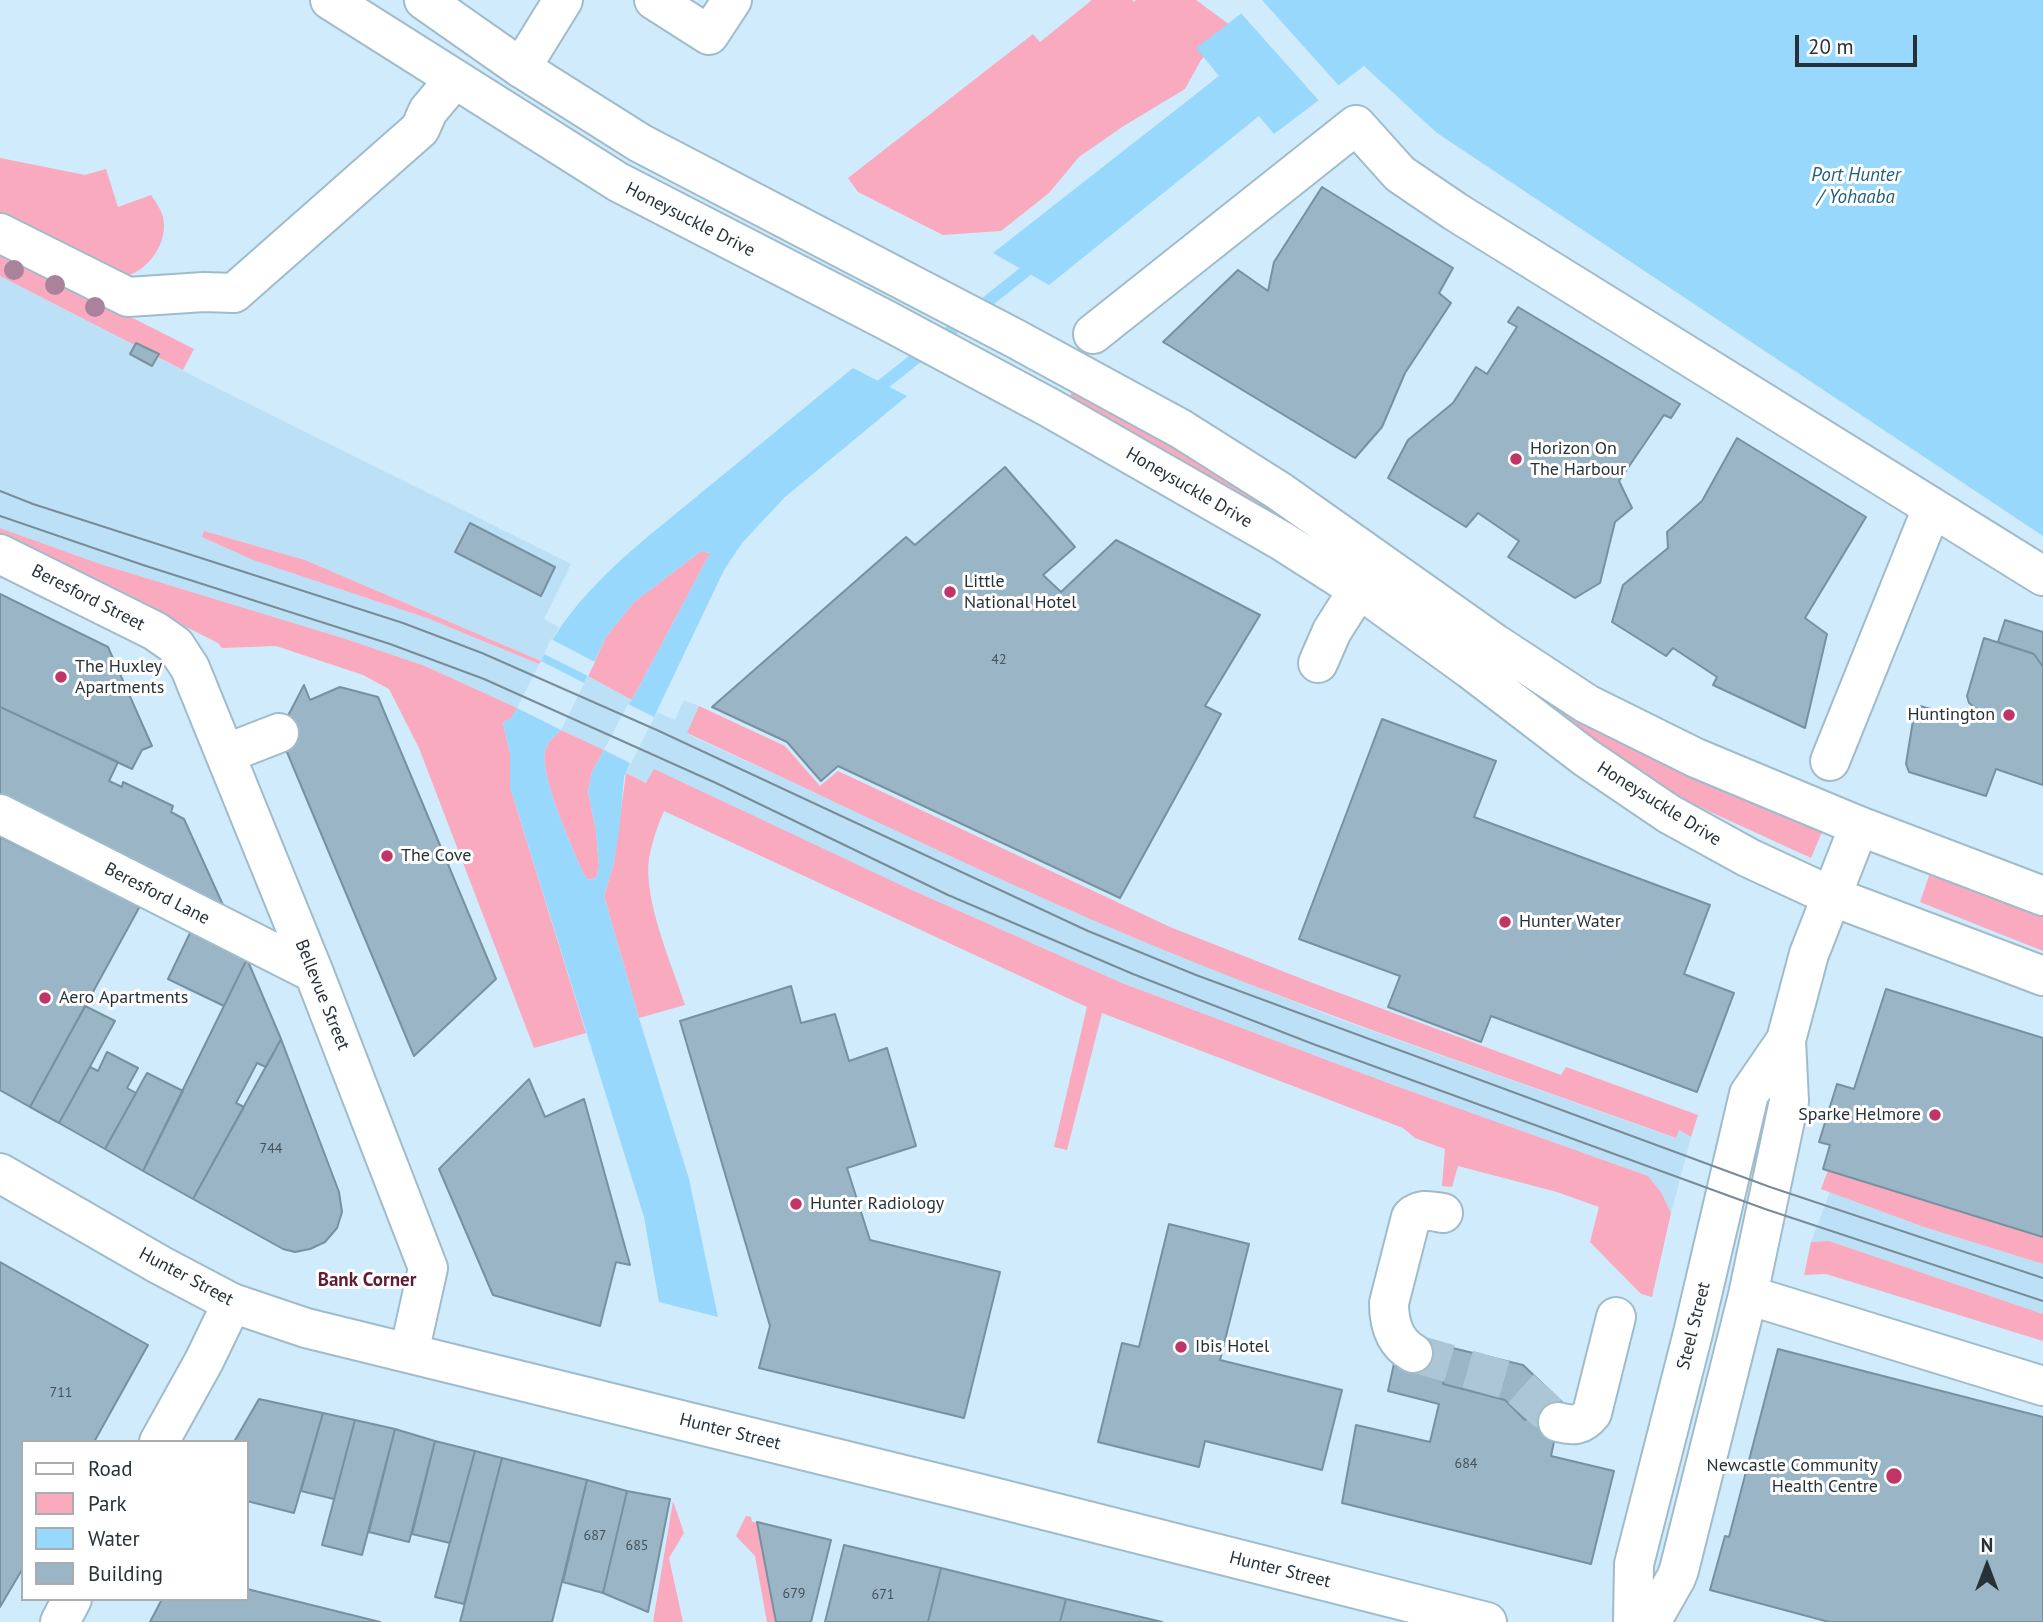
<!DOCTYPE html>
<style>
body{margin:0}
#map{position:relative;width:2043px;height:1622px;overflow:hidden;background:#cfebfc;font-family:"PT Sans",sans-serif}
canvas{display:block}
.legend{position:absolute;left:21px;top:1440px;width:228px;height:161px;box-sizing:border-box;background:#fff;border:2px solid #a9adaf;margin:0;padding:9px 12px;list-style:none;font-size:21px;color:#273238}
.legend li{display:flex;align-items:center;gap:14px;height:35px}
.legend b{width:35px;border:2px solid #a9adaf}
.north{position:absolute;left:1952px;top:1531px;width:70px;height:70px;-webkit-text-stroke:5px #fff;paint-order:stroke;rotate:0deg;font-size:19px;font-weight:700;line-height:28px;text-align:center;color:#273238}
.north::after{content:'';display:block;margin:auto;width:24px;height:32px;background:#273238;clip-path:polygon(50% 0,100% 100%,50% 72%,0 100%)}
.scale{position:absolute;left:1795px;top:35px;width:122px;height:32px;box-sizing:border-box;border:4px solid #273238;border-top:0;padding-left:9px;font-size:21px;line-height:24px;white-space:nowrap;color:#273238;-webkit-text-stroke:5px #fff;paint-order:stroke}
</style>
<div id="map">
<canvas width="2043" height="1622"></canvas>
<ul class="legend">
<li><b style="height:9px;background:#fff"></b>Road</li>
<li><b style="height:19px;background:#f9aabe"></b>Park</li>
<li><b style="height:19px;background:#98d8fc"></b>Water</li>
<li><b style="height:19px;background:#9ab5c5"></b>Building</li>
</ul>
<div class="north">N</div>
<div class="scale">20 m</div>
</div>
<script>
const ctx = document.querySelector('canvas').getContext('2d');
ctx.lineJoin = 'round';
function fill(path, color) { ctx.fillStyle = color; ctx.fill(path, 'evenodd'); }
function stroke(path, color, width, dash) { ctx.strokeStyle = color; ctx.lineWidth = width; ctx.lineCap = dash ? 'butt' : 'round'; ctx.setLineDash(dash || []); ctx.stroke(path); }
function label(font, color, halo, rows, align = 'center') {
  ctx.font = font + ' "PT Sans",sans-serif'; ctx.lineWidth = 6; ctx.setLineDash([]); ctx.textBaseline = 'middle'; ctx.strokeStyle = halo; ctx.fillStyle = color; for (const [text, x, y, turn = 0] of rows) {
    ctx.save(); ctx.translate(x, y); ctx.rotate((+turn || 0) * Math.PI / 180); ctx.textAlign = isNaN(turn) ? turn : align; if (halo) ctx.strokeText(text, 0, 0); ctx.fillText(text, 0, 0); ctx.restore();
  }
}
const built = new Path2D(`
 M 0,276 L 207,383 L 571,564 L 544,619 L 559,627 L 541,661 L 305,560 L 204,531 L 203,537 L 253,560 L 427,618 L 539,664 L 517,708 L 425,666 L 349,640 L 100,564 L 0,528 Z
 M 588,676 L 632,700 L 628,704 L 604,750 L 561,730 Z
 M 684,700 L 699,706 L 687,734 L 1006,880 L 1184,958 L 1338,1019 L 1675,1138 L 1679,1130 L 1691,1137 L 1671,1213 L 1661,1192 L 1648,1176 L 1396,1086 L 1122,983 L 905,887 L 654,770 L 647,783 L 626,773 L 657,712 L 675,720 Z
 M 1830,1192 L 1924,1227 L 2043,1264 L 2043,1314 L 1829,1241 L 1811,1242 Z`);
const green = new Path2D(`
 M 1092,0 L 1132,0 L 1134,2 L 1136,0 L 1196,0 L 1234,28 L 1201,60 L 1185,89 L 1122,127 L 1079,157 L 1049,193 L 1001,231 L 943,235 L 858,192 L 848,178 L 1033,34 L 1040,42 Z
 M 0,158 L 85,175 L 106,169 L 118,207 L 151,195 C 155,201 160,208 162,214 C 170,237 153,265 132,274 C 127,276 122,276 116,276 L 0,217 Z
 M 0,251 L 194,349 L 183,370 L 0,276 Z
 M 1075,384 L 1825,825 L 1811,858 L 1680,798 L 1069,399 Z
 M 0,528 L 100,564 L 349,640 L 425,666 L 517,708 L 512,717 L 503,723 L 510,753 L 510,787 L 586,1033 L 534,1048 L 419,748 L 389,689 L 363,675 L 276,646 L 222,648 L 218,643 L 31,548 L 0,537 Z
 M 204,531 L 305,560 L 541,661 L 539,664 L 427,618 L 253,560 L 202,537 Z
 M 701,551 L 710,553 L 632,700 L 588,676 L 606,637 L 634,602 Z
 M 699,706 L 785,746 L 820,786 L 838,771 L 1170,927 L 1310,982 L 1561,1075 L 1566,1067 L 1698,1115 L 1691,1137 L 1679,1130 L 1676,1138 C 1512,1079 1347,1024 1186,959 C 1018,891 852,809 687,733 Z
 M 561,730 L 604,750 L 592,772 L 588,792 L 596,831 L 599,867 L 596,878 L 588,880 L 582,871 C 571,844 540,777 545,751 C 547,742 554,737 561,730 Z
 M 654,769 L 905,887 L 1122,983 L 1396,1086 L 1648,1176 L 1661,1192 L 1671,1213 L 1652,1297 L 1641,1294 L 1590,1242 L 1599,1207 L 1557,1192 L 1458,1166 L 1452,1187 L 1442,1186 L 1445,1149 L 1415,1138 L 1403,1128 L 1102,1013 L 1067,1150 L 1054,1147 L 1087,1007 L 664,811 C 657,826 652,843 649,858 C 643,900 672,965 685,1005 L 639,1018 L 604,896 L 614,862 L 626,773 L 646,783 Z
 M 1931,870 L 2043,906 L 2043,951 L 1920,902 Z
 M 1830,1165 L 2043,1232 L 2043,1264 L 1924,1227 L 1821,1189 Z
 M 1829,1241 L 2043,1314 L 2043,1341 L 1826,1274 L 1804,1275 L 1811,1242 Z
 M 673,1501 L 684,1533 L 669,1558 L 683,1622 L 653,1622 Z
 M 746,1516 L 751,1517 L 752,1522 L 757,1522 L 776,1622 L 767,1622 L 755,1556 L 736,1536 Z`);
const water = new Path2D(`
 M 1259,0 L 2043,0 L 2043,536 L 1437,133 L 1364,66 L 1274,134 L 1259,116 L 1049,285 L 993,253 L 1219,76 L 1196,48 Z
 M 853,368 L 907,396 L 785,497 L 742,543 L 724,570 L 654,717 L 628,704 L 632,700 L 710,553 L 701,551 L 634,602 L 606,637 L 584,683 L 541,661 C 576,589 641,543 701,493 C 752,451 802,410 853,368 Z
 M 517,708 L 561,730 C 554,737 547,742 545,751 C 540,777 571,844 582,871 L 588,880 L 596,878 L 599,867 L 596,831 L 588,792 L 592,772 L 604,750 L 630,763 L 624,777 L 619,832 L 614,862 L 604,896 L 639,1018 L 689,1179 L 718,1317 L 659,1302 L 644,1217 L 510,787 L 510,753 L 503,723 L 512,717 Z`);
const pier = new Path2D(`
 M 1253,0 L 1262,0 L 1341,88 L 1321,103 L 1239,11 Z
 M 551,639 L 595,662 L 588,676 L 544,654 Z`);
const stream = new Path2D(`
 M 872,393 L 1036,263`);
const building = new Path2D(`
 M 1322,187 L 1453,268 L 1439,293 L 1451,303 L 1405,373 L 1382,427 L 1355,458 L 1163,342 L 1238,270 L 1268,291 L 1274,262 Z
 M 1518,307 L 1680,404 L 1671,418 L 1664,415 L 1619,481 L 1632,508 L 1615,522 L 1600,583 L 1575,598 L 1508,557 L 1519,541 L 1478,513 L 1466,527 L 1388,478 L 1408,440 L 1453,403 L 1476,367 L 1487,374 L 1517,327 L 1508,322 Z
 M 136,343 L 159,354 L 152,366 L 130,354 Z
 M 1737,438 L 1866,517 L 1805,618 L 1827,634 L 1805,728 L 1713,685 L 1717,677 L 1673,648 L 1666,656 L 1612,622 L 1623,585 L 1668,548 L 1667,532 L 1702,501 Z
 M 1005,467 L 1075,547 L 1043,575 L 1061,592 L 1116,540 L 1260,615 L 1205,706 L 1221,714 L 1120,898 L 838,766 L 821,781 L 787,742 L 712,707 L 906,537 L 915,545 Z
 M 470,523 L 555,567 L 541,596 L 455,552 Z
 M 0,594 L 108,647 L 152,746 L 142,750 L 132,769 L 0,707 Z
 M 2005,620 L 2043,632 L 2043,667 L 2034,654 L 1998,642 Z
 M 1984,638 L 2034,654 L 2043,667 L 2043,785 L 1996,769 L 1986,796 L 1909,772 L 1906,764 L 1915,708 L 1920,706 L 1974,721 L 1977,709 L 1969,703 L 1967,696 Z
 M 304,685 L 310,700 L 340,687 L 378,697 L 496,979 L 414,1056 L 279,733 Z
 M 0,707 L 118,762 L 109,781 L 122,787 L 123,782 L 173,806 L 171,812 L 184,819 L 228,916 L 0,801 Z
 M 1382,719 L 1496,761 L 1474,817 L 1710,905 L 1684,974 L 1734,993 L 1697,1092 L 1491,1016 L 1481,1042 L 1388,1007 L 1400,976 L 1299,939 Z
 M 0,837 L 140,906 L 30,1107 L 0,1090 Z
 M 191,931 L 247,959 L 224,1006 L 168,979 Z
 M 247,959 L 281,1039 L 266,1067 L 257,1063 L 236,1103 L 244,1107 L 193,1199 L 143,1171 Z
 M 791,986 L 801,1023 L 835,1014 L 849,1061 L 887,1048 L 916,1146 L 847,1168 L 870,1240 L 1000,1272 L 964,1418 L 759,1368 L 770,1326 L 680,1021 Z
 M 1886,989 L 2043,1038 L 2043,1237 L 1823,1169 L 1830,1145 L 1819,1142 L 1837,1084 L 1854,1089 Z
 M 85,1006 L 115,1021 L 59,1123 L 30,1107 Z
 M 281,1039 L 339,1192 L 342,1212 L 337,1228 L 325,1242 L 310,1249 L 295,1252 L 283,1249 L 193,1199 Z
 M 107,1052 L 138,1068 L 127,1088 L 136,1093 L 105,1149 L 59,1123 L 90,1067 L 98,1071 Z
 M 147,1073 L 183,1091 L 143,1171 L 105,1149 Z
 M 529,1079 L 545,1117 L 584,1099 L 630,1265 L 616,1262 L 600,1326 L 493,1295 L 439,1169 Z
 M 1169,1224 L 1249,1244 L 1220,1360 L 1342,1390 L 1322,1470 L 1205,1441 L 1199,1467 L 1098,1442 L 1122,1343 L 1139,1347 Z
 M 0,1262 L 148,1345 L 94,1442 L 23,1442 L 23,1568 L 0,1607 Z
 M 1440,1345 L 1523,1365 L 1566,1406 L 1545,1428 L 1531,1413 L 1525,1420 L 1505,1400 L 1443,1384 L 1444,1378 L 1418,1372 L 1420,1364 Z
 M 1778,1349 L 2043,1417 L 2043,1622 L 1829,1622 L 1710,1590 L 1725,1536 L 1729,1537 Z
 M 1395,1359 L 1420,1364 L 1418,1372 L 1444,1378 L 1443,1384 L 1505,1400 L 1525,1420 L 1531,1413 L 1555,1437 L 1551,1456 L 1614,1471 L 1591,1564 L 1342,1503 L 1356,1425 L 1430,1442 L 1439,1404 L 1388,1391 Z
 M 259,1399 L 323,1413 L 294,1513 L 247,1501 L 247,1442 L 234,1442 Z
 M 323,1413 L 355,1420 L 334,1499 L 301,1491 Z
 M 355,1420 L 395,1429 L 362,1555 L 322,1545 Z
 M 395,1429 L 435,1441 L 409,1542 L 369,1532 Z
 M 435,1441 L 475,1451 L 450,1543 L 412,1534 Z
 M 475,1451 L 502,1458 L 464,1604 L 435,1597 Z
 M 502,1458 L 587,1480 L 552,1622 L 460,1622 Z
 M 587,1480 L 627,1491 L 603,1593 L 563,1582 Z
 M 627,1491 L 670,1499 L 648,1612 L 603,1593 Z
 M 757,1522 L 831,1540 L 811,1622 L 776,1622 Z
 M 844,1545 L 941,1568 L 928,1622 L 825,1622 Z
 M 941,1568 L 1066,1599 L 1060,1622 L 928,1622 Z
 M 247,1589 L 380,1622 L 150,1622 L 162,1599 L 247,1599 Z
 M 1066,1599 L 1162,1622 L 1060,1622 Z`);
const minorTunnel = new Path2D(`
 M 1413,1353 L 1506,1380 L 1518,1386 L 1558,1422`);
const minor = new Path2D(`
 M 654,0 L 709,35 L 732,0
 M 521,68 L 563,0
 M 0,233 L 128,297 L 204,292 L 234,293 L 420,129 L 428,111 L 454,80
 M 1093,334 L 1356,125 L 1400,174 L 1456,212 L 2043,576
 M 0,554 L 155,631 L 175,645 L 190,668 L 314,973 L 428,1268 L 409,1353
 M 1318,663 L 1332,631 L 1358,590
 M 225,754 L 279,733
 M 1830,761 L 1932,508
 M 0,814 L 314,973
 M 1748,1295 L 2043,1386
 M 1413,1353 C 1395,1343 1389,1324 1389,1303 L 1411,1217 C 1421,1208 1430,1211 1443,1213
 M 1558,1422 C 1573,1426 1582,1426 1592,1413 L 1616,1317
 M 159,1442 L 204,1361 L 232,1303
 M 60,1622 L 72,1599
 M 1633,1622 L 1634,1564 L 1693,1333 L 1749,1094 L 1786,1040
 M 1651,1622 L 1676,1578 L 1679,1570 L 1748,1295 L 1789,1101 L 1786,1040 L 1809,954 L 1859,826`);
const major = new Path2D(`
 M 330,0 L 618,182 L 886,320 L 1050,408 L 1282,541 L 1376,601 L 1470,669 L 1585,757 L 1669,814 L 1749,858 L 1831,896 L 2043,976
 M 424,0 L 521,68 L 640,143 L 1016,339 L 1181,429 L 1279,491 L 1494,643 L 1587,704 L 1696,758 L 1859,826 L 2043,896
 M 0,1173 L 160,1265 L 232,1303 L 306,1328 L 977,1493 L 1487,1622`);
const tram = new Path2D(`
 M 0,491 L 33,504 L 403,623 L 482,653 L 659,731 L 1088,931 L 1196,975 L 1770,1187 L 2043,1278
 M 0,516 L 143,565 L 390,644 L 484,679 L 716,783 L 948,895 L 1133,974 L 1313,1044 L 1765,1209 L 2043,1301`);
const trees = [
 [14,270],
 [55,285],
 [95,307]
];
const markers = [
 [1516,459,7,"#c03467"],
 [950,592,7,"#c03467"],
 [61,677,7,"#c03467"],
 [2009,715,7,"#c03467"],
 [387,856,7,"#c03467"],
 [1505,922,7,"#c03467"],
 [45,998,7,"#c03467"],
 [1935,1115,7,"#c03467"],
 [796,1204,7,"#c03467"],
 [1181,1347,7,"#c03467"],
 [1894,1476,9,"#c03467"]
];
const numberNames = [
 ["42",999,660],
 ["744",271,1149],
 ["711",61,1393],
 ["684",1466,1464],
 ["687",595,1536],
 ["685",637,1546],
 ["679",794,1594],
 ["671",883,1595]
];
const streetNames = [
 ["Honeysuckle Drive",690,220,27],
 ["Honeysuckle Drive",1189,488,30],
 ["Beresford Street",88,598,27],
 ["Honeysuckle Drive",1659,804,32],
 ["Beresford Lane",157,894,27],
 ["Bellevue Street",322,995,68],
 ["Hunter Street",186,1277,28],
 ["Steel Street",1694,1326,-76],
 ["Hunter Street",730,1432,14],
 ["Hunter Street",1280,1570,14]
];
const poiNames = [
 ["Horizon On",1530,449],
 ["The Harbour",1530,470],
 ["Little",964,582],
 ["National Hotel",964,603],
 ["The Huxley",75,667],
 ["Apartments",75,688],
 ["Huntington",1995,715,"right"],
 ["The Cove",401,856],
 ["Hunter Water",1519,922],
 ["Aero Apartments",59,998],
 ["Sparke Helmore",1921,1115,"right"],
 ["Hunter Radiology",810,1204],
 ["Ibis Hotel",1195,1347],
 ["Newcastle Community",1878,1466,"right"],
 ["Health Centre",1878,1487,"right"]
];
const waterNames = [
 ["Port Hunter",1856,176],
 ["/ Yohaaba",1856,198]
];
const neighbourhoodNames = [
 ["Bank Corner",367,1281]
];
fill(built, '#bce0f5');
fill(green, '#f9aabe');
fill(water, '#98d8fc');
fill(pier, '#cfebfc');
stroke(stream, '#98d8fc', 12);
fill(building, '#9ab5c5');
stroke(building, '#7791a0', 2);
stroke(minorTunnel, '#adc6d5', 38, [38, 19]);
stroke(minor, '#a0bccb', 42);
stroke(major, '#a0bccb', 42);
stroke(minor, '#fff', 38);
stroke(major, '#fff', 38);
stroke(tram, '#788b96', 2);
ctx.fillStyle = '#aa829b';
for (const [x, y] of trees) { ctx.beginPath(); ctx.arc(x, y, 10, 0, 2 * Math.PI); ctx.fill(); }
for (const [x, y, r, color] of markers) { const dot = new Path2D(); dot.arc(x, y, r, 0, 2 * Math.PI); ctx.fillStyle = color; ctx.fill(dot); stroke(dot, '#fff', 2.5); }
label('14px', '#44535b', null, numberNames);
label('18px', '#273238', '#fff', streetNames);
label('18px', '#273238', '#fff', poiNames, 'left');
label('italic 19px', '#1f5e7c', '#fff', waterNames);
label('bold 19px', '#5f1c33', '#fff', neighbourhoodNames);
</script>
